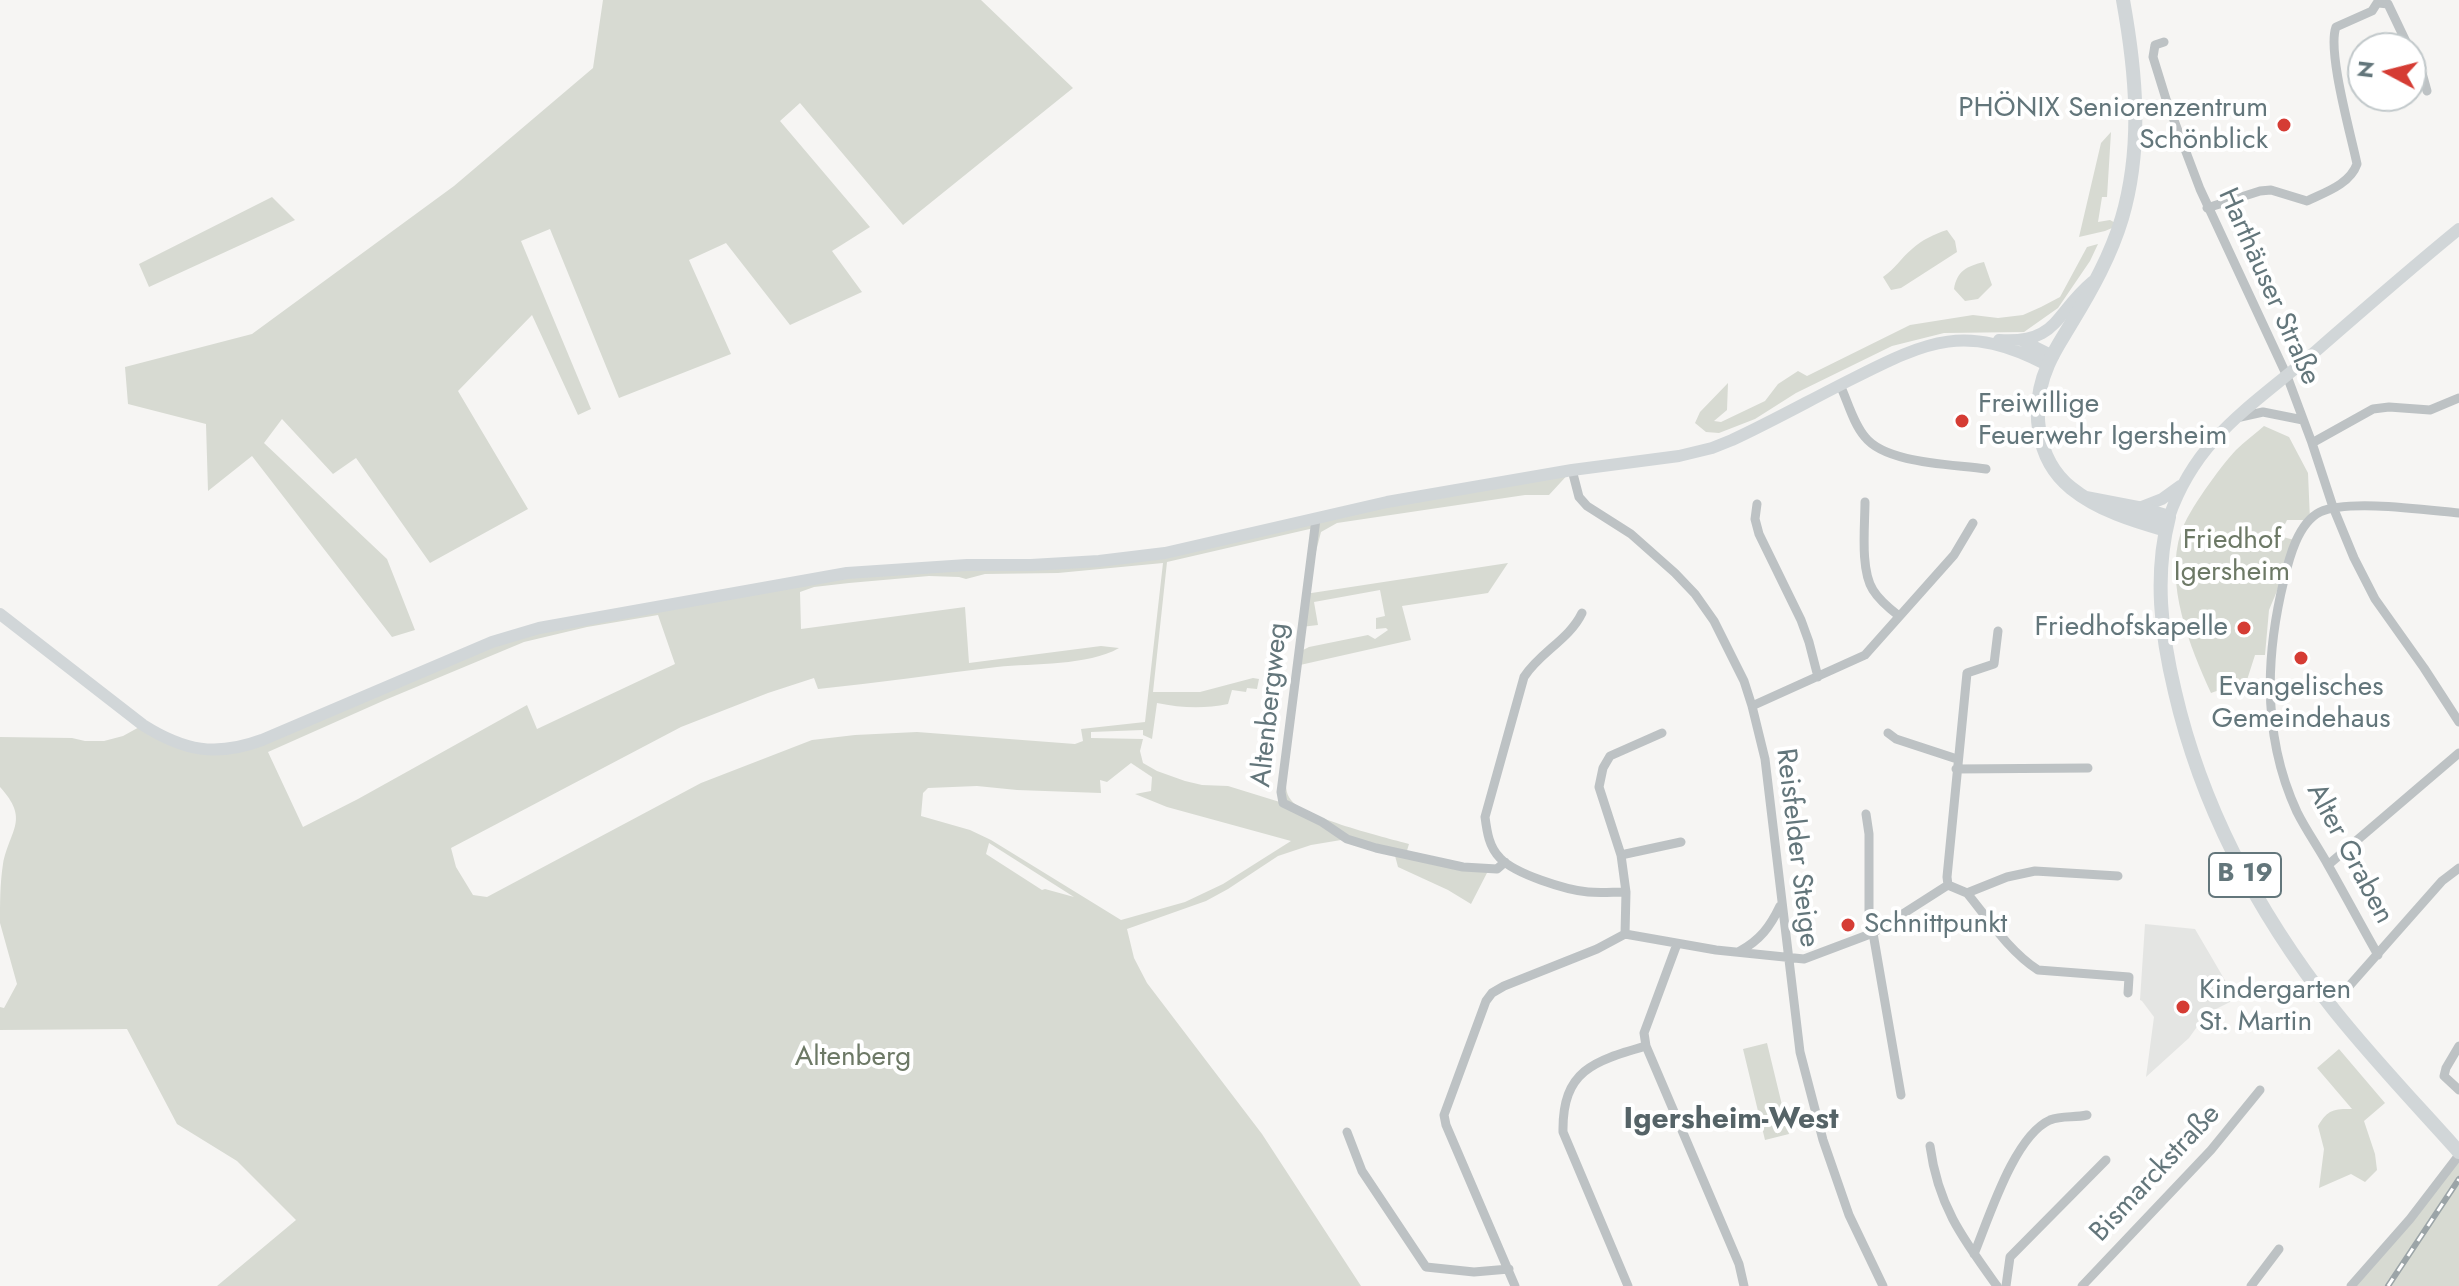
<!DOCTYPE html>
<meta charset="utf-8">
<style>
body{margin:0}
#map{position:relative;width:2459px;height:1286px;overflow:hidden;background:#f6f5f3;font-family:Jost,sans-serif}
canvas{display:block}
.north{position:absolute;left:2347px;top:32px;width:80px;height:80px;box-sizing:border-box;background:#fff;border:2px solid #c1c8ca;border-radius:50%;rotate:277deg;font-size:22px;font-weight:700;line-height:32px;text-align:center;color:#63767b}
.north::after{content:'';display:block;margin:auto;width:28px;height:36px;background:#d53c34;clip-path:polygon(50% 0,100% 100%,50% 72%,0 100%)}
</style>
<div id="map">
<canvas width="2459" height="1286"></canvas>
<div class="north">N</div>
</div>
<script>
const ctx = document.querySelector('canvas').getContext('2d');
ctx.lineJoin = 'round';
function fill(path, color) { ctx.fillStyle = color; ctx.fill(path, 'evenodd'); }
function stroke(path, color, width, dash) { ctx.strokeStyle = color; ctx.lineWidth = width; ctx.lineCap = dash ? 'butt' : 'round'; ctx.setLineDash(dash || []); ctx.stroke(path); }
function label(font, color, halo, rows, align = 'center') {
  ctx.font = font + ' Jost,sans-serif'; ctx.lineWidth = 8; ctx.setLineDash([]); ctx.textBaseline = 'middle'; ctx.strokeStyle = halo; ctx.fillStyle = color; for (const [text, x, y, turn = 0] of rows) {
    ctx.save(); ctx.translate(x, y); ctx.rotate((+turn || 0) * Math.PI / 180); ctx.textAlign = isNaN(turn) ? turn : align; if (halo) ctx.strokeText(text, 0, 0); ctx.fillText(text, 0, 0); ctx.restore();
  }
}
const built = new Path2D(`
 M 2145,924 L 2195,929 L 2236,999 L 2206,1014 L 2189,1038 L 2146,1077 L 2154,1017 L 2142,1001 L 2140,1000 Z`);
const green = new Path2D(`
 M 603,0 L 981,0 L 1073,88 L 903,225 L 800,103 L 780,121 L 870,227 L 832,251 L 862,292 L 790,325 L 726,243 L 689,260 L 731,354 L 619,398 L 550,229 L 521,241 L 591,409 L 578,415 L 532,315 L 458,391 L 528,509 L 430,563 L 356,458 L 333,474 L 282,419 L 264,443 L 387,559 L 415,630 L 392,637 L 252,456 L 208,491 L 206,424 L 128,404 L 125,367 L 252,334 L 454,186 L 593,68 Z
 M 2111,132 L 2107,197 L 2102,197 L 2098,222 L 2110,220 L 2119,225 L 2105,231 L 2079,237 L 2101,143 Z
 M 272,197 L 295,220 L 149,287 L 139,264 Z
 M 1947,230 L 1955,241 L 1957,252 L 1901,288 L 1891,290 L 1883,277 C 1895,269 1901,258 1912,249 C 1922,240 1934,234 1947,230 Z
 M 2098,244 L 2090,261 L 2058,308 L 2024,332 L 1944,333 L 1892,346 L 1796,393 L 1755,419 L 1719,433 L 1706,432 L 1695,423 L 1700,412 L 1728,383 L 1727,410 L 1714,421 L 1721,422 L 1765,401 L 1778,384 L 1798,371 L 1807,376 L 1910,325 L 1973,315 L 1998,318 L 2023,315 L 2041,307 L 2060,297 L 2087,247 Z
 M 1984,262 L 1992,285 L 1978,299 L 1965,301 L 1954,289 C 1957,271 1967,266 1984,262 Z
 M 2264,426 L 2289,437 L 2308,473 L 2310,520 L 2287,520 L 2282,530 L 2283,537 L 2298,541 L 2269,610 L 2265,655 L 2255,655 L 2247,680 L 2211,693 C 2190,647 2164,584 2181,532 C 2188,511 2220,467 2236,450 C 2244,442 2255,434 2264,426 Z
 M 1572,470 L 1549,495 L 1525,495 L 1337,523 L 1321,532 L 1305,594 L 1508,563 L 1488,593 L 1402,606 L 1411,640 L 1300,665 L 1286,775 C 1286,784 1285,793 1291,800 C 1305,818 1384,837 1409,844 L 1406,854 L 1489,869 L 1471,904 L 1448,890 L 1398,867 L 1394,852 L 1347,839 L 1311,845 L 1278,856 L 1228,889 L 1206,901 L 1127,929 L 1134,958 L 1147,983 L 1262,1134 L 1361,1286 L 217,1286 L 296,1220 L 237,1161 L 177,1124 L 127,1029 L 0,1030 L 0,1007 L 4,1008 L 17,984 L 0,923 C 0,904 0,883 3,864 C 10,829 30,820 0,787 L 0,737 L 72,738 L 85,741 L 104,741 L 123,736 L 143,725 L 166,740 L 223,750 L 492,642 L 847,573 L 1099,561 ZM 1314,528 L 1301,627 L 1318,625 L 1314,602 L 1380,590 L 1385,616 L 1376,618 L 1376,629 L 1386,628 L 1388,630 L 1375,639 L 1368,635 L 1309,647 L 1297,653 L 1283,803 L 1228,786 L 1202,785 L 1185,781 L 1157,771 L 1143,763 L 1140,751 L 1143,739 L 1091,738 L 1091,732 L 1143,730 L 1143,735 L 1152,739 L 1157,703 C 1181,708 1204,709 1228,704 L 1232,690 L 1246,692 L 1247,688 L 1257,689 L 1259,679 L 1253,678 L 1200,692 L 1153,692 L 1167,562 ZM 1163,563 L 1145,722 L 1081,729 L 1083,741 L 1075,744 L 917,732 L 855,735 L 812,740 L 701,783 L 487,897 L 473,895 L 456,867 L 451,848 L 681,727 L 768,693 L 814,678 L 818,689 C 878,683 937,674 997,667 C 1034,663 1088,666 1119,648 L 1101,646 L 969,663 L 965,607 L 801,629 L 800,592 L 814,587 L 849,583 L 929,576 L 959,577 L 966,579 L 985,574 L 1058,573 ZM 658,615 L 675,664 L 537,729 L 527,705 L 358,799 L 303,827 L 268,752 L 385,700 L 524,642 L 587,627 ZM 1131,763 L 1152,777 L 1151,791 L 1135,794 L 1167,807 L 1291,841 L 1223,884 L 1185,902 L 1121,920 L 991,840 L 970,830 L 921,816 L 923,793 L 928,788 L 977,786 L 1017,790 L 1101,793 L 1100,780 L 1107,782 ZM 989,843 L 1074,897 L 1045,889 L 1042,890 L 986,854 Z
 M 1767,1043 L 1789,1134 L 1765,1140 L 1743,1049 Z
 M 2339,1049 L 2385,1103 L 2364,1121 L 2375,1154 L 2377,1170 L 2365,1182 L 2351,1174 L 2319,1188 L 2324,1149 L 2318,1126 C 2328,1109 2334,1109 2352,1109 L 2317,1068 Z
 M 2459,1155 L 2459,1286 L 2351,1286 Z`);
const street = new Path2D(`
 M 2379,3 L 2388,4 L 2409,48
 M 2164,42 L 2155,45 L 2153,57 L 2166,99 L 2200,189 L 2287,376 L 2312,443 L 2333,507 L 2354,558 L 2375,599 L 2424,668 L 2459,722
 M 2411,52 L 2422,73 L 2427,91
 M 2207,208 L 2260,191 L 2271,190 L 2307,201 C 2326,192 2350,184 2357,164 C 2351,135 2327,51 2336,27 L 2372,11 L 2379,0
 M 1840,385 C 1848,402 1853,423 1865,437 C 1886,464 1954,464 1986,469
 M 2236,418 L 2263,412 L 2303,420
 M 2312,443 L 2373,409 L 2389,407 L 2430,410 L 2459,398
 M 1572,470 L 1579,497 L 1587,506 L 1631,534 L 1675,573 L 1695,594 L 1714,621 L 1744,681 L 1752,706 L 1765,759 L 1800,1052 L 1823,1140 L 1849,1215 L 1883,1286
 M 1865,502 C 1865,525 1860,570 1873,590 C 1879,600 1890,609 1899,616
 M 1757,504 L 1755,519 L 1759,534 L 1801,620 L 1809,642 L 1818,677
 M 1316,519 L 1281,792 L 1283,803 L 1322,822 L 1347,839 L 1376,848 L 1463,867 L 1497,869 L 1505,862
 M 1582,613 C 1569,640 1540,652 1524,677 L 1485,817 C 1487,832 1489,847 1500,858 C 1515,874 1566,890 1588,892 C 1600,893 1613,892 1626,892
 M 1752,706 L 1865,655 L 1954,555 L 1973,523
 M 1888,733 L 1896,739 L 1957,759
 M 1956,769 L 2088,768
 M 1866,814 L 1869,834 L 1869,910 L 1901,1095
 M 1621,855 L 1681,842
 M 2328,865 L 2459,753
 M 1948,885 L 1967,893 L 2007,877 L 2035,871 L 2118,876
 M 1967,893 C 1989,920 2009,951 2038,970 L 2129,977 L 2128,993
 M 1625,934 L 1626,892 L 1621,855 L 1599,787 L 1603,768 L 1610,756 L 1662,733
 M 1677,944 L 1644,1033 L 1646,1046 L 1739,1264 L 1744,1286
 M 1740,951 C 1760,940 1770,927 1780,906
 M 2378,955 C 2361,925 2345,895 2328,865 C 2318,847 2306,830 2297,812 C 2263,739 2265,657 2284,580 C 2289,558 2298,523 2320,512 C 2348,499 2426,510 2459,513
 M 2343,993 L 2442,881 L 2459,868
 M 2459,1046 L 2446,1068 L 2444,1076 L 2459,1090
 M 1347,1132 L 1362,1171 L 1426,1267 L 1474,1272 L 1509,1269
 M 1930,1146 C 1938,1206 1963,1239 1997,1286
 M 1974,1254 C 1989,1218 2014,1136 2050,1120 C 2062,1115 2074,1118 2087,1115
 M 1515,1286 L 1446,1125 L 1444,1115 L 1486,1001 L 1492,993 L 1504,986 L 1597,949 L 1625,934 L 1716,950 L 1804,959 L 1873,933 L 1948,885 L 1947,877 L 1967,673 L 1994,664 L 1998,631
 M 1628,1286 L 1563,1132 C 1562,1070 1594,1061 1646,1046
 M 2006,1286 L 2010,1257 L 2106,1160
 M 2082,1286 L 2211,1150 L 2260,1090
 M 2251,1286 L 2279,1249
 M 2351,1286 L 2410,1219 L 2459,1155`);
const secondary = new Path2D(`
 M 1999,340 C 2058,344 2054,314 2092,282
 M 2023,341 L 2053,356
 M 2139,508 L 2162,499 L 2180,486
 M 2169,517 C 2197,436 2254,405 2316,351 C 2363,310 2410,269 2459,229
 M 0,614 L 143,725 C 184,751 216,757 262,740 L 492,642 L 539,628 L 847,573 L 967,565 L 1031,565 L 1099,561 L 1165,553 L 1387,502 L 1572,470 L 1679,456 L 1712,448 L 1732,440 C 1773,421 1812,399 1852,379 C 1929,340 1966,323 2047,365`);
const primary = new Path2D(`
 M 2123,0 C 2136,72 2143,146 2122,218 C 2111,255 2092,289 2072,322 C 2064,336 2054,350 2048,365 C 2030,406 2035,459 2071,488 C 2098,510 2134,521 2166,530
 M 2087,498 L 2139,508 L 2169,517 C 2154,575 2161,634 2175,692 C 2202,809 2260,916 2334,1010 C 2373,1059 2417,1105 2459,1152`);
const rail = new Path2D(`
 M 2388,1286 L 2459,1179`);
const markers = [
 [2284,125,8,"#d53c34"],
 [1962,421,8,"#d53c34"],
 [2244,628,8,"#d53c34"],
 [2301,658,8,"#d53c34"],
 [1848,925,8,"#d53c34"],
 [2183,1007,8,"#d53c34"]
];
const shields = [
 [2245,875,72]
];
const shieldNames = [
 ["B 19",2245,875]
];
const poiNames = [
 ["PHÖNIX Seniorenzentrum",2268,109,"right"],
 ["Schönblick",2268,141,"right"],
 ["Freiwillige",1978,405],
 ["Feuerwehr Igersheim",1978,437],
 ["Friedhofskapelle",2228,628,"right"],
 ["Evangelisches",2301,688,"center"],
 ["Gemeindehaus",2301,720,"center"],
 ["Schnittpunkt",1864,925],
 ["Kindergarten",2199,991],
 ["St. Martin",2199,1023]
];
const streetNames = [
 ["Harthäuser Straße",2268,287,66],
 ["Altenbergweg",1271,705,-84],
 ["Reisfelder Steige",1796,848,83],
 ["Alter Graben",2349,854,62],
 ["Bismarckstraße",2156,1174,-47]
];
const parkNames = [
 ["Friedhof",2232,541],
 ["Igersheim",2232,573],
 ["Altenberg",853,1058]
];
const neighbourhoodNames = [
 ["Igersheim-West",1731,1121]
];
fill(built, '#e4e5e3');
fill(green, '#d7dad2');
stroke(street, '#bdc2c4', 9);
stroke(secondary, '#d1d6d8', 12);
stroke(primary, '#d1d6d8', 14);
stroke(rail, '#9ba4a7', 6);
stroke(rail, '#fff', 3, [9]);
for (const [x, y, r, color] of markers) { const dot = new Path2D(); dot.arc(x, y, r, 0, 2 * Math.PI); ctx.fillStyle = color; ctx.fill(dot); stroke(dot, '#fff', 3); }
for (const [x, y, w] of shields) { const box = new Path2D(); box.roundRect(x - w / 2, y - 22, w, 44, 6); ctx.fillStyle = '#fff'; ctx.fill(box); stroke(box, '#63767b', 2); }
label('bold 26px', '#63767b', null, shieldNames);
label('28px', '#63767b', '#fff', poiNames, 'left');
label('28px', '#63767b', '#fff', streetNames);
label('28px', '#6d7966', '#fff', parkNames);
label('bold 30px', '#556367', '#fff', neighbourhoodNames);
</script>
